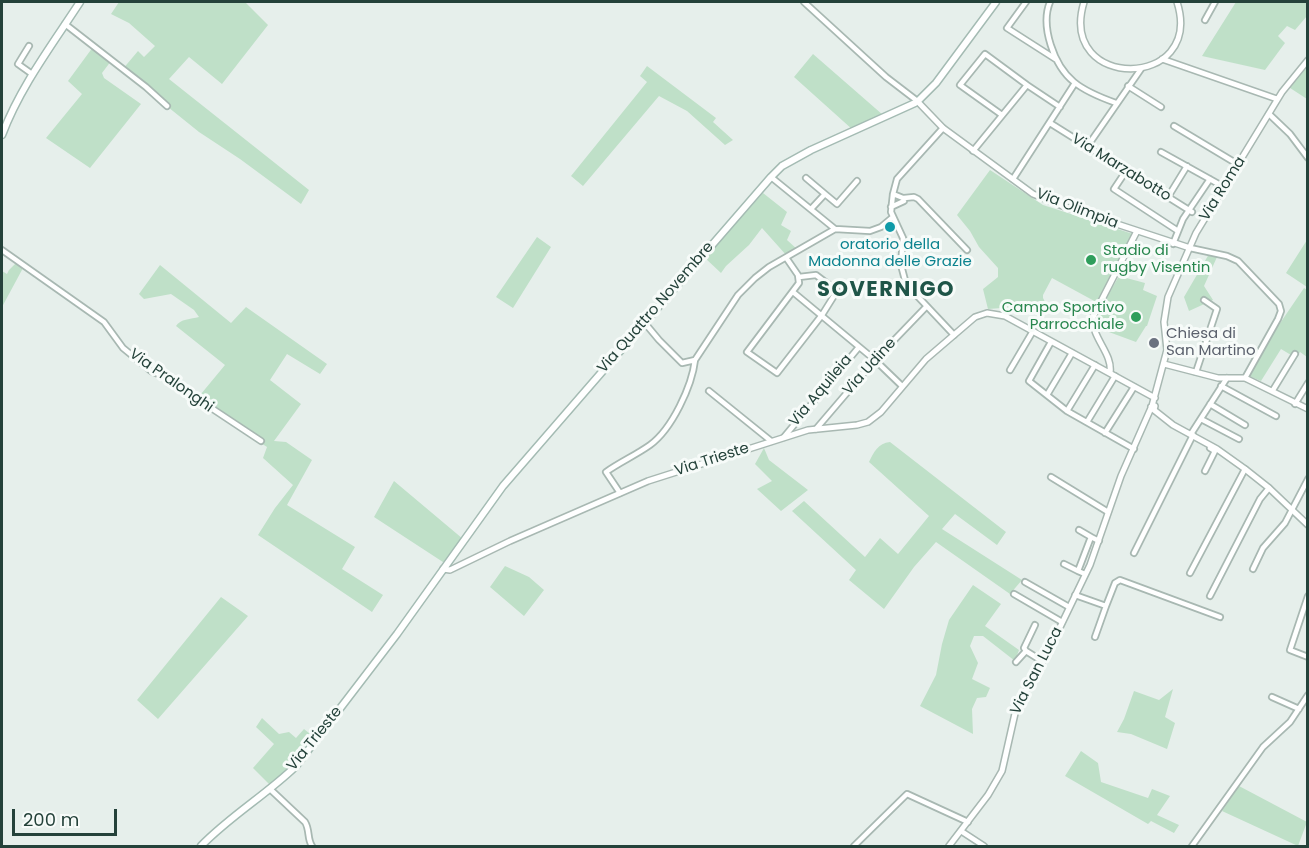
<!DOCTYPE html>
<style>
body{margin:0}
#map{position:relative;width:1309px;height:848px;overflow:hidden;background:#e6efeb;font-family:Poppins,sans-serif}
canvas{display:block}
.frame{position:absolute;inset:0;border:3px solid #24423a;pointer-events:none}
.scale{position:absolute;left:12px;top:809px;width:105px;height:27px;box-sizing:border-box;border:3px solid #24423a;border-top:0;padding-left:8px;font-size:18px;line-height:21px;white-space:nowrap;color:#24423a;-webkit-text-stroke:4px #f7fbf9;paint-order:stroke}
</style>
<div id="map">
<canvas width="1309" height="848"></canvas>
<div class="frame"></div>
<div class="scale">200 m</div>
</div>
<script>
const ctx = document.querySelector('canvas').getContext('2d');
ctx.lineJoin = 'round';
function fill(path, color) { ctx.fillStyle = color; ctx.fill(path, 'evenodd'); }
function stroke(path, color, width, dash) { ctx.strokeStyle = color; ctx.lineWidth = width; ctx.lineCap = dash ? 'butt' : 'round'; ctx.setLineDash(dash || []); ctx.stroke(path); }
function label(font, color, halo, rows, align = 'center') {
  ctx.font = font + ' Poppins,sans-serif'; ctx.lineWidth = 6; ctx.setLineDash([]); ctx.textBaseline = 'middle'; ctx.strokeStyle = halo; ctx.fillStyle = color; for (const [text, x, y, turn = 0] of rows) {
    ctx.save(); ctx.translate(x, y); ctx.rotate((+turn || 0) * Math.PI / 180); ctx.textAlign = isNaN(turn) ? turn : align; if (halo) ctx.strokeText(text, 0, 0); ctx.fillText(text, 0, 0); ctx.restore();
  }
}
const green = new Path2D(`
 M 119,2 L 245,2 L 268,25 L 222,84 L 189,57 L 169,79 L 309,190 L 301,204 L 240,159 L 199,132 L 122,70 L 138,51 L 144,57 L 155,46 L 129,23 L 111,14 Z
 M 1236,2 L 1307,2 L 1307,16 L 1295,30 L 1287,26 L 1278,36 L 1285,43 L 1265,70 L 1202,56 Z
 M 93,47 L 111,61 L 102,73 L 104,78 L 141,104 L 90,168 L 46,138 L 82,94 L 68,81 Z
 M 813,54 L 883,115 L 853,130 L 794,77 Z
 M 647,66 L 716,118 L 713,122 L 733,140 L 725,145 L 687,111 L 659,96 L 583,186 L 571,176 L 647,82 L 640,76 Z
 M 1301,68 L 1307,70 L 1307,99 L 1287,86 Z
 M 990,170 L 1043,205 L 1133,234 L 1098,303 L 1052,278 L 1043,295 L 1043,298 L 1045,302 L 1043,305 L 988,309 L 983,289 L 998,277 L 998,268 L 979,247 L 970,231 L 957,215 Z
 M 763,193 L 787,212 L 781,225 L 791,231 L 787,240 L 798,250 L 787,256 L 762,228 L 749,245 L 726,266 L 721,273 L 705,258 Z
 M 537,237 L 551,247 L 513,308 L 496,297 Z
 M 1307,240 L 1307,287 L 1286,273 Z
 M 1209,254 L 1217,257 L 1204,286 L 1213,300 L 1189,311 L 1184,297 Z
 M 16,263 L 23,268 L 2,307 L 2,271 L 7,274 L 9,270 Z
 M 160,265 L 231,323 L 246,307 L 327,364 L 320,374 L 287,354 L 270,380 L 301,404 L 274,441 L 286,442 L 312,460 L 287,505 L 355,547 L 342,569 L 383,595 L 372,612 L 258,535 L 275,508 L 293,485 L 263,458 L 267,447 L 196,400 L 225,365 L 176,326 C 180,319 191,319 199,317 L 194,310 L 171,294 L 144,299 L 139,294 Z
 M 1119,276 L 1145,283 L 1143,290 L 1157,296 L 1147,326 L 1146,326 L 1136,342 L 1098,328 C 1094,314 1112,289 1119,276 Z
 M 1304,288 L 1307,290 L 1307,357 L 1300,352 L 1296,358 L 1281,349 L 1261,381 L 1249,376 L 1272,335 Z
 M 890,442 L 1006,532 L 997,545 L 955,514 L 942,529 L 1022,580 L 1010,594 L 936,542 L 914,567 L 884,609 L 849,580 L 856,570 L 792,511 L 804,501 L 865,557 L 880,538 L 898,554 L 929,516 L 869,462 C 874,452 878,443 890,442 Z
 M 764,448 L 769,460 L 808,490 L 781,511 L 757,489 L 772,481 L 755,464 Z
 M 394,481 L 463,539 L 446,564 L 374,517 Z
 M 505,566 L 529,577 L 544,590 L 524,616 L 490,587 Z
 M 973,585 L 1001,604 L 985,626 L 1019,650 L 1015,661 L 983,636 L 974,636 L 970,646 L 978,663 L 972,679 L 990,688 L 986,697 L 977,698 L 972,709 L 973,734 L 920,706 L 936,675 L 942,644 L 949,620 Z
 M 221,597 L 248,616 L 158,719 L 137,700 Z
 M 1173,689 L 1165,717 L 1175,723 L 1167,749 L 1131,734 L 1117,732 L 1124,719 L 1134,691 L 1159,700 Z
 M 262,718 L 279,734 L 289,732 L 296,738 L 304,729 L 315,738 L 289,771 L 271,786 L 253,768 L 274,744 L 256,727 Z
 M 1081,751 L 1098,763 L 1101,782 L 1148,798 L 1152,789 L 1170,796 L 1157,815 L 1179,825 L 1174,833 L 1151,821 L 1148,824 L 1065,776 Z
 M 1239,786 L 1307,822 L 1298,846 L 1222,811 Z`);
const minor = new Path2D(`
 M 804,2 L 886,77 L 916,100
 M 1026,2 L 1007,28 L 1057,60
 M 1050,2 C 1040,26 1054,66 1074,82 C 1086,92 1102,98 1116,103
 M 1205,20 L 1215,2
 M 65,24 L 146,87 L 167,106
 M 29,46 L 18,64 L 32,74
 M 1128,86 L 1161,107
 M 1269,114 L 1290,134 L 1308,158
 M 1002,115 L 960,85 L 985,54 L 1027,85 L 1060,107
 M 1050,123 L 1192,212
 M 1174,126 L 1239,165
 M 943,128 L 897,179 L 893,194 L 891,212 L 903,238 L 901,265 L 906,284 L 954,335
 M 1087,147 L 1141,69
 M 973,151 L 1027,85
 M 1161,152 L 1224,187
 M 1126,171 L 1114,189 L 1178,231
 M 771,177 L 835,229
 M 806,178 L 825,194
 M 1013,179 L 1075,83
 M 1168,197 L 1187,166
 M 904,198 L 914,197 L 918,199 L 967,250
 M 891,207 L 904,201 L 903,198 L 893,194
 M 811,209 L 825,194 L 837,204 L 857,181
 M 1173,244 L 1183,219 L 1210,179
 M 1190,248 L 1227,256 L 1238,261 L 1279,304 L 1281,311 L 1278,319 L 1245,378
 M 2,250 L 104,322 L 123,348 L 151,371 L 163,376 L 261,441
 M 787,259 L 798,275 L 799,283 L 747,352 L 777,373 L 822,315 L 837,291 L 816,275 L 799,277
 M 793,292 L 875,360 L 902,386
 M 644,322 L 659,340 L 682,363 L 695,360 L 738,295 L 755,278 L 769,267 L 835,229 L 870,231 L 881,227 L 893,217
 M 1051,342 L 1029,381 L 1067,411 L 1134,449
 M 1010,370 L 1033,331
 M 1196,372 L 1217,309 L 1204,300
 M 1221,386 L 1276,416
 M 1273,390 L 1295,354
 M 709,391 L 771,441
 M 1047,395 L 1072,353
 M 1210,404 L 1245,425
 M 1295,404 L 1308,383
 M 1067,411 L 1095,365
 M 1201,419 L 1239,439
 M 1087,422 L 1115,376
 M 816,429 L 875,360 L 926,307
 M 1105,433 L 1134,387
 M 1191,434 L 1227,378
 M 784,437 L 859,347
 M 1205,471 L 1215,451 L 1210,448
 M 1051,477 L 1108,512
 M 620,493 L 606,472 C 620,462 636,455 650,445 C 672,429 692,386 695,360
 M 1079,530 L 1091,537
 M 1134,553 L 1193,435
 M 1064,564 L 1078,571
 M 1253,569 L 1263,548 L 1285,523 L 1308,479
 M 1190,573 L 1245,469
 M 1085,574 L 1078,571 L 1091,537 L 1099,541
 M 1025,582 L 1069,607
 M 1014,594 L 1062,622
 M 1075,595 L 1106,606 L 1115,583 L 1120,580 L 1220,617
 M 1210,596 L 1260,499 L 1269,488
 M 1308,596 L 1290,650 L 1308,657
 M 1035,625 L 1024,648 L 1026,651 L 1042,661
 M 1095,637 L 1106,606
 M 1016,662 L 1026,651
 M 1272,697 L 1299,709
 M 270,789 L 305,822 C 310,830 307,839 312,846
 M 961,831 L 984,846
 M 854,846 L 907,794 L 968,822
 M 1192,846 L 1263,747 L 1290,722 L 1308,695`);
const tertiary = new Path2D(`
 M 1084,2 C 1057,92 1205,90 1177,2
 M 1162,59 L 1277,99
 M 919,103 L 943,128 L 1033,194 L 1065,207 L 1190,248
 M 1164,364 L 1218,378 L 1245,378 L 1308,409
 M 1110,373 C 1113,353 1091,338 1093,317 L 1137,231
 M 1152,406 L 1167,350 L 1164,322 L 1168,297 L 1196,233 L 1282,92 L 1308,60
 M 1151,407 L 1155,406 L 1154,410 L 1173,425 L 1217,449 L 1245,469 L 1269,488 L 1308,525
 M 443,569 L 450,570 L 510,541 L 648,481 L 808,430 L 857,425 L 868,422 L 881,412 L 926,359 L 975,317 L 987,313 L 1005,316 L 1155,398
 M 949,846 L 988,795 L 1002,771 L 1016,709 L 1050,648 L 1090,565 L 1121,476 L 1151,408`);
const secondary = new Path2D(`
 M 919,100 L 936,83 L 996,2
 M 2,135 C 20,87 52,45 80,2
 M 201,846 C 230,816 266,795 296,766 L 397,634 L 503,486 L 771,177 L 782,166 L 811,150 L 915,103`);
const markers = [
 [890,227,6,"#0f9aa8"],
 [1091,260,6,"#2e9e5b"],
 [1136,317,6,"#2e9e5b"],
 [1154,343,6,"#6b7280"]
];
const streetNames = [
 ["Via Marzabotto",1121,168,32],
 ["Via Roma",1223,189,-58],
 ["Via Olimpia",1077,209,21],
 ["Via Quattro Novembre",656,308,-49],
 ["Via Udine",870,367,-48],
 ["Via Pralonghi",171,381,35],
 ["Via Aquileia",821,391,-50],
 ["Via Trieste",712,460,-18],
 ["Via San Luca",1037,671,-63],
 ["Via Trieste",315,739,-51]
];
const cultureNames = [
 ["oratorio della",890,245],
 ["Madonna delle Grazie",890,262]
];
const leisureNames = [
 ["Stadio di",1103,251],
 ["rugby Visentin",1103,268],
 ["Campo Sportivo",1124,308,"right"],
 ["Parrocchiale",1124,325,"right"]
];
const worshipNames = [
 ["Chiesa di",1166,334],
 ["San Martino",1166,351]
];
const districtNames = [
 ["SOVERNIGO",886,291]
];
fill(green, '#bfe0c8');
stroke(minor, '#a8b8b2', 8);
stroke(tertiary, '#a8b8b2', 8);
stroke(secondary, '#a4bbb3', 9);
stroke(minor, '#fff', 4.5);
stroke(tertiary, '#fff', 5);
stroke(secondary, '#fff', 6);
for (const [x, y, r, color] of markers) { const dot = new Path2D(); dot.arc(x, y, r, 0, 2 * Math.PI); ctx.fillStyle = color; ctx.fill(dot); stroke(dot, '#f7fbf9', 2); }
label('15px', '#24423a', '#f7fbf9', streetNames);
label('15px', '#0d838f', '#f7fbf9', cultureNames);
label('15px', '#27864d', '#f7fbf9', leisureNames, 'left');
label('15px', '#5b616d', '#f7fbf9', worshipNames, 'left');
ctx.letterSpacing = '1.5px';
label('bold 21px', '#1f5548', '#f7fbf9', districtNames);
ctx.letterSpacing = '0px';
</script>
